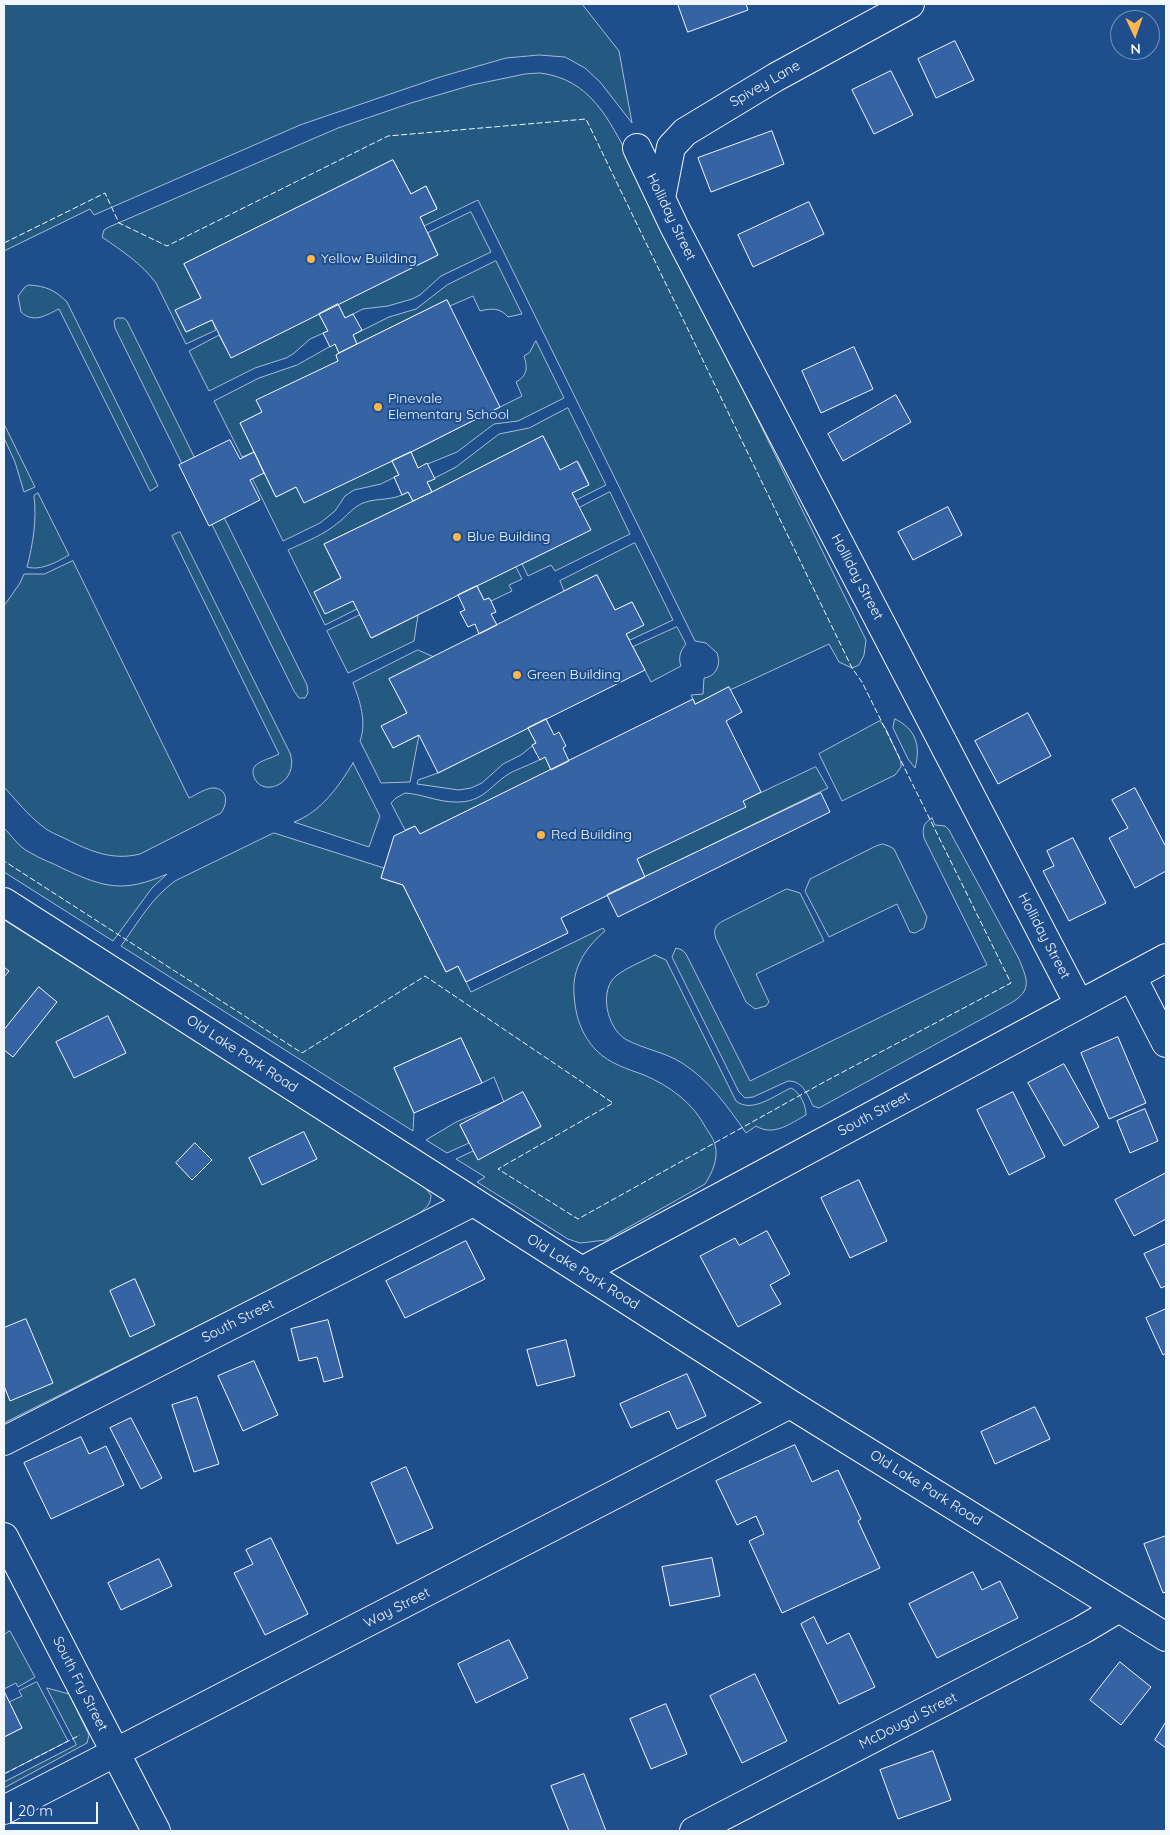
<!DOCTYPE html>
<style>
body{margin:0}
#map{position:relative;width:1170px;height:1835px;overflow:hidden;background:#1f4e8c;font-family:Quicksand,sans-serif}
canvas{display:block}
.frame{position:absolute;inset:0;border:5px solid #f2f6ff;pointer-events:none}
.north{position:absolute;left:1110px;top:10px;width:50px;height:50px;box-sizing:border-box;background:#1f4e8c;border:1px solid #7391ba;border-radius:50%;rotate:177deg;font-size:14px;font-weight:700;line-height:20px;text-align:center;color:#f2f6ff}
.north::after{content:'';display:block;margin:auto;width:18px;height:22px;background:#ffb74d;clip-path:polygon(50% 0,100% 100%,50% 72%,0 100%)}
.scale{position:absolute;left:10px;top:1802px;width:88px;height:22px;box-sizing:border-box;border:2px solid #f2f6ff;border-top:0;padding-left:6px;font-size:15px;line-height:18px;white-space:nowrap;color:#f2f6ff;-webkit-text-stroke:4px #1f4e8c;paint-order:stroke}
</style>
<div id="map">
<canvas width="1170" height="1835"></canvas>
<div class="frame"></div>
<div class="north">N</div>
<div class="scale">20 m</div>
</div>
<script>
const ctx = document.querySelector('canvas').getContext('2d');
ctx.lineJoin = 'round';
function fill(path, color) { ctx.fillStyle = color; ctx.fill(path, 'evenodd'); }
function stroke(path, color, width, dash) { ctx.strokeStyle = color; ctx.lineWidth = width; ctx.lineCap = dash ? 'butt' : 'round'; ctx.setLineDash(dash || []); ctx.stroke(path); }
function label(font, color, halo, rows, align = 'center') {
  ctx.font = font + ' Quicksand,sans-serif'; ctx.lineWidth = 4; ctx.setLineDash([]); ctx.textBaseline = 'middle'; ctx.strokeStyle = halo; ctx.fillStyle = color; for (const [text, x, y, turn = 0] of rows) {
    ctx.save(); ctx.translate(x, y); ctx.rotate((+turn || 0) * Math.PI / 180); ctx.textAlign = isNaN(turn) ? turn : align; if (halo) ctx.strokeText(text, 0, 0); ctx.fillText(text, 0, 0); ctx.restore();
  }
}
const green = new Path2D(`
 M 4,4 L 582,4 L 619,51 L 632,123 L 600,82 L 585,68 L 565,57 L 539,55 L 506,58 L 440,77 L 300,125 L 94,215 L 90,209 L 4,251 Z
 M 540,73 C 591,79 609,120 631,161 L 866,640 L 864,655 L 859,665 L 852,668 L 839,662 L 829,644 L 730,690 L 729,687 L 695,704 L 691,695 L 703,694 L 704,678 C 717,676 721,664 717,653 L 706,643 L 695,641 L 478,200 L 424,226 L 420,217 L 437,208 L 426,186 L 411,194 L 393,160 L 184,264 L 201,298 L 176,311 L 186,332 L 212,320 L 216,330 L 186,344 L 156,283 C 141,263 122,251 102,237 L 104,230 L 109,227 L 338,128 L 411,103 L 472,85 L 525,74 Z
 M 471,212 L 491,252 L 441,276 L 420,295 L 412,299 L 388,306 L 363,309 L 345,318 L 338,304 L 438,255 L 428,233 Z
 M 496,261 L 522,314 L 508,317 C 501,308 491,308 480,311 L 473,296 L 450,306 L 447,300 L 357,344 L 353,335 L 389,317 L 416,309 L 447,285 Z
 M 29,285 C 46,286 55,290 67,302 L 158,486 L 150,491 L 59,309 C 46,315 34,324 21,312 L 18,296 L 25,287 Z
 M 319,314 L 328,331 L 310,339 L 293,354 L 286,358 L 255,368 L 209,391 L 189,351 L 219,335 L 231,357 Z
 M 118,318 L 124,318 L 127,321 L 307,685 L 308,693 L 305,698 L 299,698 L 294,691 L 115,328 L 114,321 Z
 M 536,341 L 564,398 L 518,421 L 494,424 L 457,452 L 418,468 L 411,452 L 522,396 L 516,382 C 527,376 528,368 524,356 L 529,353 Z
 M 335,344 L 339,353 L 336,355 L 338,361 L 262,412 L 240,423 L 254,452 L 242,457 L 214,401 L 259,378 L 297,365 Z
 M 568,408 L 606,485 L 576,500 L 572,493 L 589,484 L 578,462 L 560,470 L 543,436 L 432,492 L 427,482 L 456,467 L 499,434 L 529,428 Z
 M 4,424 L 35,487 L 24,492 L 15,462 L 4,438 Z
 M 392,461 L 399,475 L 381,484 L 354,490 L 345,496 L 335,511 L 320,523 L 283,541 L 252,478 L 264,473 L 276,497 L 296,487 Z
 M 408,492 L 413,501 L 324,544 L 341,578 L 314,592 L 353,601 L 357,609 L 325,625 L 288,550 C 305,542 324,535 339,522 C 347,516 353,507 363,503 C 379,497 391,502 408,492 Z
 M 610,492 L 630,534 L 555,571 L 551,565 L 528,576 L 522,564 L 590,530 L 579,508 Z
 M 38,493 L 69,555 C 57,562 41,571 27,567 C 33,544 37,519 34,496 Z
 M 180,532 L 290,753 C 300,783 262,799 254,777 C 253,774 252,770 255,766 C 261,760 272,758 279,754 L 172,536 Z
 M 635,543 L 673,620 L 630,640 L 626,634 L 643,625 L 632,602 L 615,610 L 597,575 L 564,591 L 560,581 Z
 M 73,561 L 189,798 C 196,795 207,787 215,788 C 229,790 227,805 221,813 L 140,854 C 112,861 90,851 66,839 C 58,835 49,832 42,826 C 28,815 16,800 4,787 L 4,606 L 20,583 L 24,574 L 44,574 Z
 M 516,567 L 522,579 L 509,585 L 512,591 L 491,601 L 489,598 L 484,600 L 477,586 Z
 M 360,615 L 372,638 L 418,615 L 414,641 L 348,673 L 327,631 Z
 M 677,627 L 686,644 C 680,651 678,658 681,666 L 651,682 L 633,647 Z
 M 418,650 L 434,657 L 390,679 L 407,713 L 382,726 L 393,748 L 419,735 L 410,782 L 381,783 L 360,741 C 367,722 360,701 353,683 Z
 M 895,719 C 916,729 921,746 915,768 L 908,759 L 893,728 Z
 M 880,721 L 886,729 L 901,762 L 901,767 L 895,775 L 842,801 L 819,754 Z
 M 528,728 L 536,743 L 521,755 L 503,764 L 482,783 L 471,788 L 459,790 L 417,784 L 418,780 L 438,773 Z
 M 545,757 L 551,770 L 420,834 L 415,826 L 405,830 L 391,803 L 396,798 L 405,793 C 422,794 438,802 455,802 C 485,803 490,784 512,772 C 523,767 534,763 545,757 Z
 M 353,763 L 380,816 L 369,847 L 294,822 C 321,812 339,786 353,763 Z
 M 816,767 L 828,788 L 645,877 L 637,859 L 743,801 Z
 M 932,818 L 935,825 L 945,826 L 949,830 L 1019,959 C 1027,979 1033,990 1011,1003 L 819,1108 L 813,1106 C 807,1094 803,1081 788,1081 L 753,1097 L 745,1098 L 739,1092 L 672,957 L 676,948 L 682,950 L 686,954 L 750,1081 L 987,965 L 924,838 C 922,829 923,823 932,818 Z
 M 4,828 C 12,836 19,847 29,852 C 40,859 53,863 64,869 C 105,888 124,893 167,874 L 152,888 L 113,941 L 4,872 Z
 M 274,833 L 384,868 L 381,878 L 403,885 L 446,972 L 458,966 L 471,992 L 603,928 L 605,931 C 586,947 572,968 574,993 C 575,1015 581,1035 597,1051 C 610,1064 628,1069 644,1075 C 670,1086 693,1103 706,1128 C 709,1133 714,1139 715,1145 C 719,1158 712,1173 705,1184 L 606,1240 L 580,1243 L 568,1239 L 477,1182 L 485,1177 L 456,1159 L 473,1151 L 478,1159 L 541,1127 L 523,1093 L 460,1125 L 469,1143 L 447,1153 L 426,1140 L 456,1122 L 504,1102 L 494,1077 L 482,1083 L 461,1038 L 394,1068 L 414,1113 L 413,1131 L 121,946 C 137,924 152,897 175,881 Z
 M 883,844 L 889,846 L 894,849 L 927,917 L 924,928 L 915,933 L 910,932 L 897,904 L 829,937 L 805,891 L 810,879 L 876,846 Z
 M 787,889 L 800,893 L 824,941 L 756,974 L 769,1002 L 766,1006 L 755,1009 L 746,1002 L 716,939 C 713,930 715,925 723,921 Z
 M 4,920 L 422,1184 L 431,1195 C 431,1208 420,1212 411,1219 L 4,1423 Z
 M 655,955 L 666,960 L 736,1101 C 752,1114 775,1095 791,1088 C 800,1092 806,1105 806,1115 C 791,1123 774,1137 756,1126 L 746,1133 C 728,1107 709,1080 682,1063 C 665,1052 643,1049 625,1039 C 607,1027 598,990 617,975 C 628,967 643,961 655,955 Z
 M 10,1631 L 35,1677 L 18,1687 L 16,1683 L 4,1689 L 4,1635 Z
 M 37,1682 L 68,1741 L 4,1774 L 4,1737 L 22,1728 L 9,1702 L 22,1696 L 19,1691 Z
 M 47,1688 L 69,1694 L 89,1735 L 87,1743 L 4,1788 L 4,1782 L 76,1745 Z`);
const building = new Path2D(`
 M 678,4 L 746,4 L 748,10 L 688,32 Z
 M 955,41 L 974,80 L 936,98 L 918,59 Z
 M 891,71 L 913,115 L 874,134 L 852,90 Z
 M 772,131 L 784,164 L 711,192 L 698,158 Z
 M 393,160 L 411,194 L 426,186 L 437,209 L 420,217 L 438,255 L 231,358 L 212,320 L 186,332 L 175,310 L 201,298 L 184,264 Z
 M 809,202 L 824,234 L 753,267 L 738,235 Z
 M 447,300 L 500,407 L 411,452 L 304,503 L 296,487 L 276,497 L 240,423 L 262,412 L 256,400 L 338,361 L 336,355 L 339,353 Z
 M 338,304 L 345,318 L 353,314 L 362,330 L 353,335 L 357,344 L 339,353 L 335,344 L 330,347 L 323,333 L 328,331 L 319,314 Z
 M 854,347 L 873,389 L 821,413 L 802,371 Z
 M 896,395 L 911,422 L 843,461 L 828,434 Z
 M 543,436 L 560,470 L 577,461 L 589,485 L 572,493 L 591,530 L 371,638 L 353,601 L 325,614 L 314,592 L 341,578 L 324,544 L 432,492 Z
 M 230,440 L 240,459 L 254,452 L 264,473 L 250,480 L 260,500 L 209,526 L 179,465 Z
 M 411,452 L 418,468 L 427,463 L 435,479 L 427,482 L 432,492 L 413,501 L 408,492 L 402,495 L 394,477 L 399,475 L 392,461 Z
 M 948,507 L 962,535 L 913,560 L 898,532 Z
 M 597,575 L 615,610 L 632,602 L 644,625 L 626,634 L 645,670 L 438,773 L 419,735 L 393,748 L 381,726 L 407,713 L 389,679 Z
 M 477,586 L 484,600 L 489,598 L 491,601 L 496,612 L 491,614 L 497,625 L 479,634 L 475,624 L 468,627 L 460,612 L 465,610 L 458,595 Z
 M 729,687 L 742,712 L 726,721 L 761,792 L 743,801 L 746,807 L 637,859 L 645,877 L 561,918 L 568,933 L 466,982 L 458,966 L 446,972 L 403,885 L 381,878 L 394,836 L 415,826 L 420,834 L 693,699 L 695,704 Z
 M 1028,713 L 1051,756 L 998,784 L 975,741 Z
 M 546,719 L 554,735 L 559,732 L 566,746 L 563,748 L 569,761 L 551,770 L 545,757 L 540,760 L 536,753 L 532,745 L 536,743 L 528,728 Z
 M 1135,788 L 1166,847 L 1166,871 L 1135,888 L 1109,838 L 1128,828 L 1112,800 Z
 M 821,793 L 830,812 L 618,917 L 607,895 Z
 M 1073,838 L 1106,903 L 1069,921 L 1043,871 L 1054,866 L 1047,851 Z
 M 4,967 L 9,971 L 4,977 Z
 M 39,987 L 57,1002 L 13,1057 L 4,1050 L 4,1030 Z
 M 108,1016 L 126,1053 L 74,1078 L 56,1042 Z
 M 1118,1037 L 1146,1103 L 1109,1119 L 1081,1053 Z
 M 461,1038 L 482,1083 L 414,1113 L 394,1068 Z
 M 1064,1064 L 1099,1127 L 1064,1146 L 1028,1083 Z
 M 523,1092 L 541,1126 L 478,1160 L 460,1125 Z
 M 1013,1092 L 1045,1157 L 1009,1175 L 977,1110 Z
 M 1145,1109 L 1158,1141 L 1130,1153 L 1117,1121 Z
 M 304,1132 L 317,1159 L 262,1185 L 249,1158 Z
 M 195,1143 L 212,1160 L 192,1180 L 176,1163 Z
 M 1166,1173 L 1166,1219 L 1134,1236 L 1115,1200 Z
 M 859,1180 L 887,1241 L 850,1258 L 821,1198 Z
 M 767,1231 L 790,1274 L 770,1285 L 781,1304 L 738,1327 L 700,1256 L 735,1238 L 739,1245 Z
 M 466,1241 L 485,1279 L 405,1318 L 386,1281 Z
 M 1166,1244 L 1166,1286 L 1161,1288 L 1144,1254 Z
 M 135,1279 L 155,1325 L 130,1337 L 110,1291 Z
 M 1166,1309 L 1166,1353 L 1163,1355 L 1146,1318 Z
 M 26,1319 L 53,1383 L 10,1401 L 4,1386 L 4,1328 Z
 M 328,1320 L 343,1377 L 324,1382 L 317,1357 L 299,1361 L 291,1329 Z
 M 566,1340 L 575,1376 L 537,1386 L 527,1350 Z
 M 254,1361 L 278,1415 L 243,1431 L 218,1376 Z
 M 687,1374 L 706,1416 L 677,1429 L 669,1411 L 631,1428 L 620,1404 Z
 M 197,1397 L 219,1464 L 194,1472 L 172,1405 Z
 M 1035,1407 L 1050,1439 L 995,1464 L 981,1432 Z
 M 131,1418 L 162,1478 L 141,1489 L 110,1428 Z
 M 81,1437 L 89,1454 L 106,1446 L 124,1485 L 51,1519 L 24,1463 Z
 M 795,1445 L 812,1482 L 838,1470 L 861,1519 L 858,1521 L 880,1568 L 782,1613 L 749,1541 L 764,1534 L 756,1516 L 737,1525 L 716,1481 Z
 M 406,1467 L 433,1528 L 397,1544 L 371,1483 Z
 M 1166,1536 L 1166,1592 L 1163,1593 L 1144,1544 Z
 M 271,1538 L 308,1614 L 265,1635 L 234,1573 L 253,1564 L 246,1550 Z
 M 712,1558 L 720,1596 L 670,1606 L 662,1567 Z
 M 159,1559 L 172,1586 L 121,1610 L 108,1583 Z
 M 973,1572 L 982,1590 L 1000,1581 L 1018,1618 L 937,1658 L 909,1604 Z
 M 814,1617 L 827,1644 L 849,1633 L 875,1687 L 839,1704 L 801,1624 Z
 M 509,1640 L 528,1678 L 476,1703 L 458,1664 Z
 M 1120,1662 L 1151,1687 L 1121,1725 L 1090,1700 Z
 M 755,1674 L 787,1741 L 742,1763 L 710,1696 Z
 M 4,1691 L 22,1728 L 4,1737 Z
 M 666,1704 L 687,1754 L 651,1769 L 630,1719 Z
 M 1166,1722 L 1166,1748 L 1155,1740 Z
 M 933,1751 L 951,1800 L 898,1819 L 880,1770 Z
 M 584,1774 L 606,1831 L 569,1831 L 551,1786 Z`);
const minor = new Path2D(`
 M 637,148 L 674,226 L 1079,1004
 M 661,198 L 671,147 L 685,132 L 776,77 L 910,4
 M 4,902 L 790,1404 L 1166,1637
 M 1132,977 L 1166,1043
 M 582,1271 L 1166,958
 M 4,1441 L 473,1202
 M 4,1537 L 156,1831
 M 4,1810 L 790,1404
 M 694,1831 L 1082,1630 L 1119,1608`);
const fence = new Path2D(`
 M 4,243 L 105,193 L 119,223 L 167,246 L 388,136 L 586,119 L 852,668 L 862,682 L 1011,983 L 824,1082 L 578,1219 L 498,1169 L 613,1103 L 425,976 L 302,1053 L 4,861
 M 4,1774 L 80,1735`);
const markers = [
 [311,259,5,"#ffb74d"],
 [378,407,5,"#ffb74d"],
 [457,537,5,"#ffb74d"],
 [517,675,5,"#ffb74d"],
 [541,835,5,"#ffb74d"]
];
const streetNames = [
 ["Spivey Lane",765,84,-30],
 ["Holliday Street",671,217,64],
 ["Holliday Street",857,577,62],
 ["Holliday Street",1044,936,62],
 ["Old Lake Park Road",242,1054,33],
 ["South Street",874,1114,-28],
 ["Old Lake Park Road",583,1272,32],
 ["South Street",238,1321,-27],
 ["Old Lake Park Road",926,1488,32],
 ["Way Street",397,1608,-27],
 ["South Fry Street",80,1684,63],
 ["McDougal Street",908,1721,-27]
];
const poiNames = [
 ["Yellow Building",321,259],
 ["Pinevale",388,399],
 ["Elementary School",388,415],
 ["Blue Building",467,537],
 ["Green Building",527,675],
 ["Red Building",551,835]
];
fill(green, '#245a82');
stroke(green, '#a8bbd7', 1);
fill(building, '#3563a3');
stroke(building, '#f2f6ff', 1);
stroke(minor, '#f2f6ff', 30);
stroke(minor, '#1f4e8c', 28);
stroke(fence, '#f2f6ff', 1, [6, 2.5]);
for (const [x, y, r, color] of markers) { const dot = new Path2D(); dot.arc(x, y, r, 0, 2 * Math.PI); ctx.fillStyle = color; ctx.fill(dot); stroke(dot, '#1f4e8c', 2); }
label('14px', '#f2f6ff', '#1f4e8c', streetNames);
label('14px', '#f2f6ff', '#1f4e8c', poiNames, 'left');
</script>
